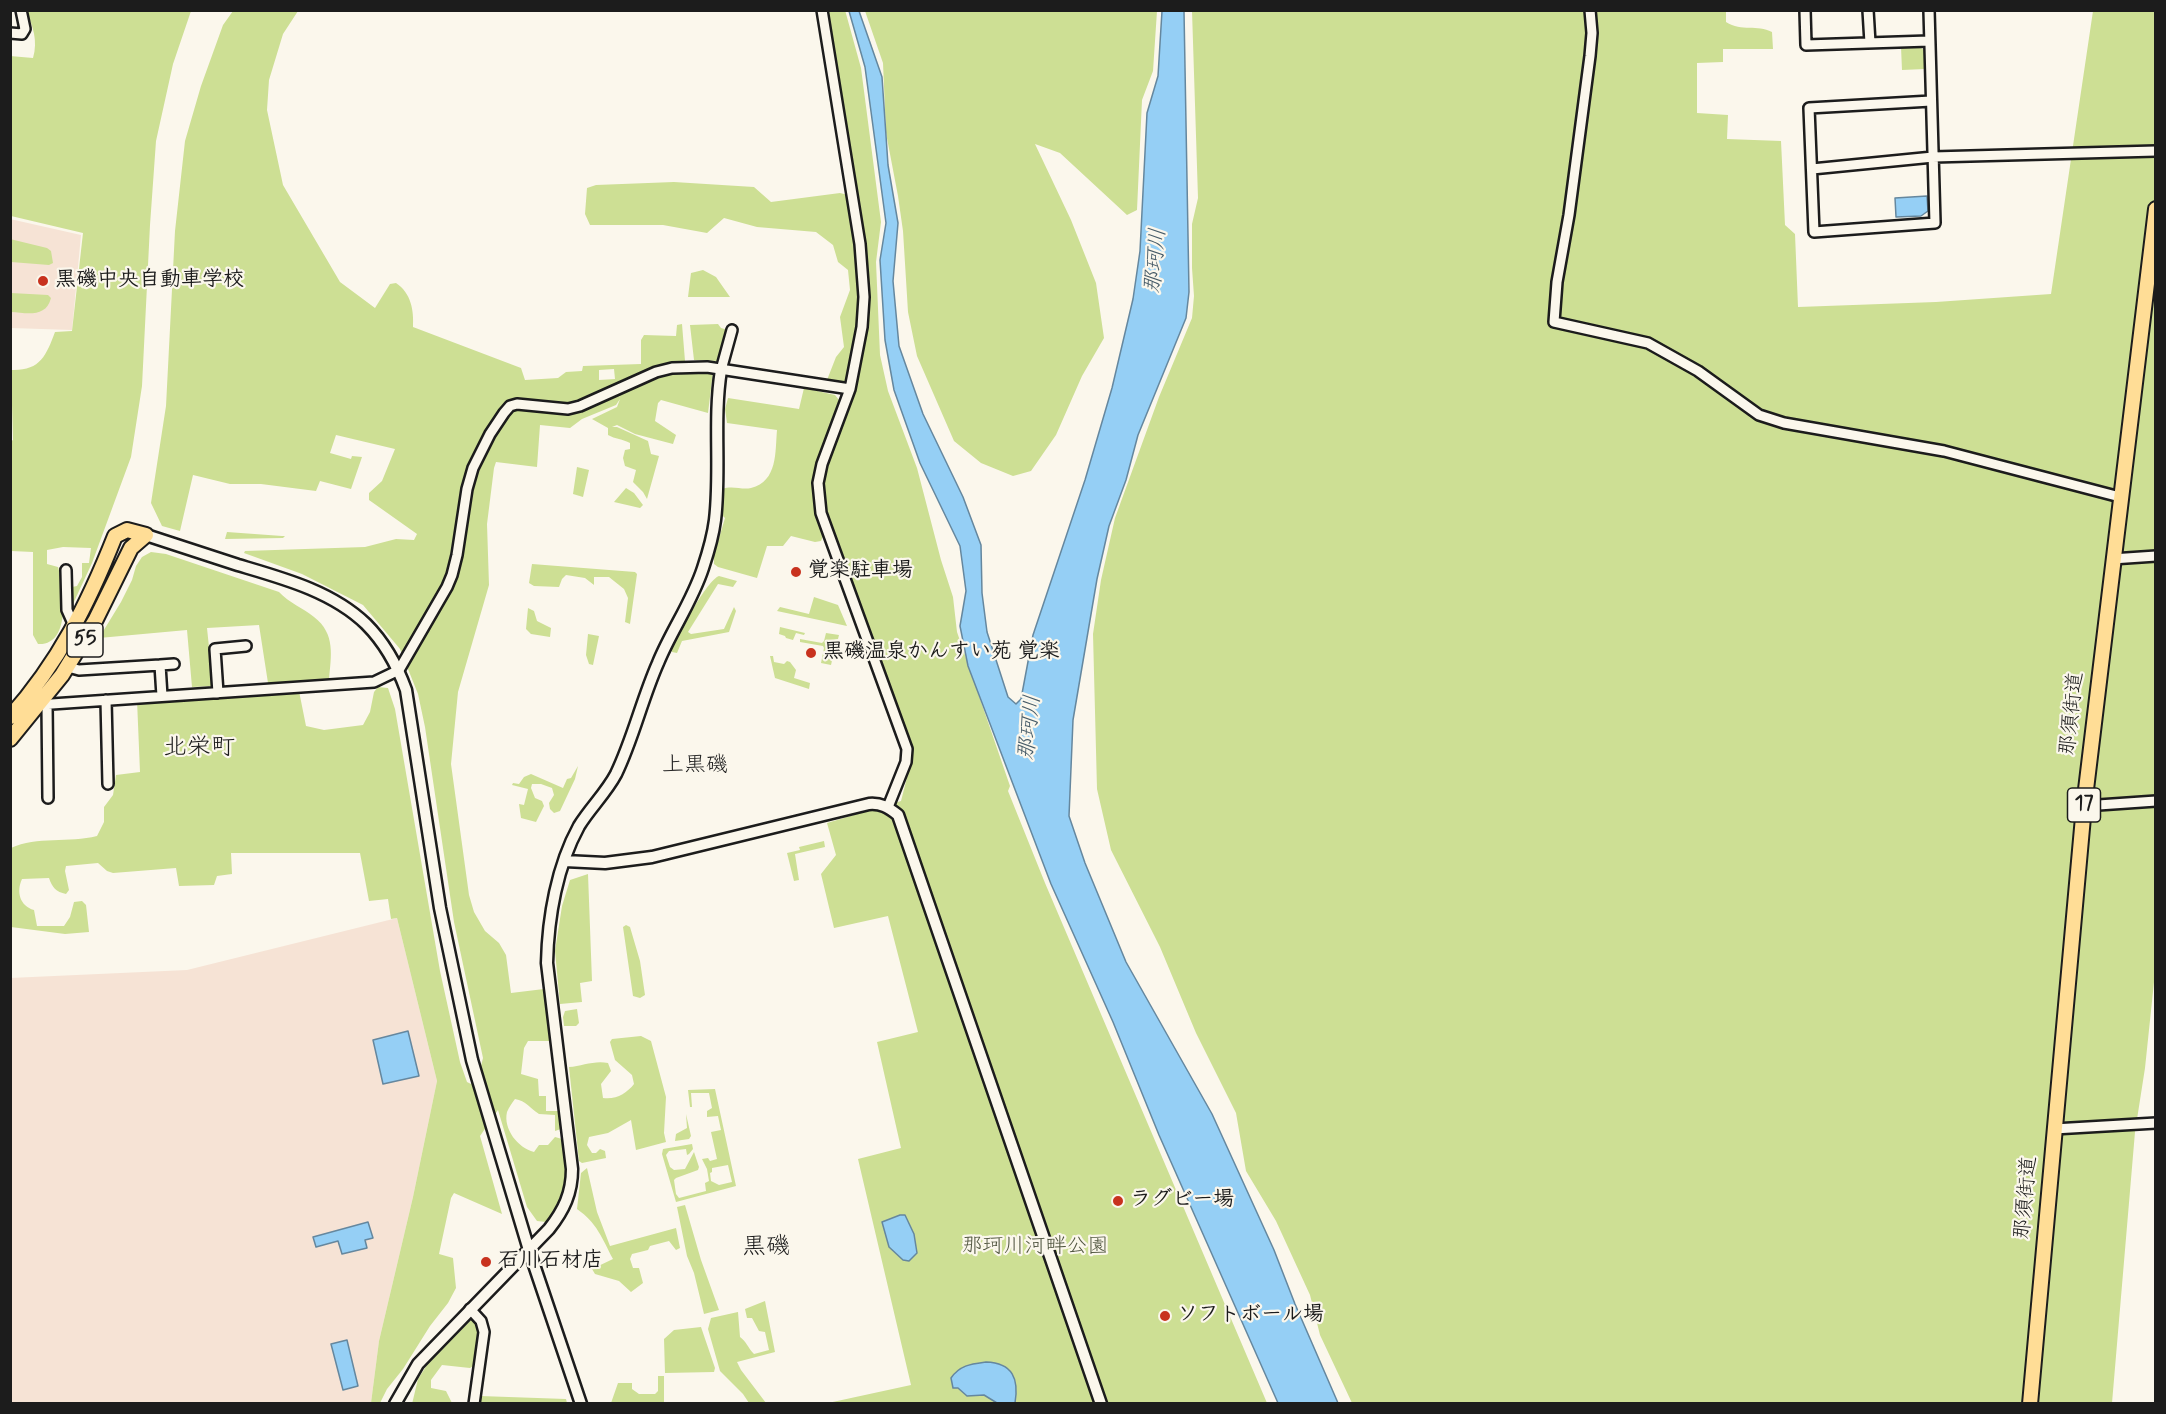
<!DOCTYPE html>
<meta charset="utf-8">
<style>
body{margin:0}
#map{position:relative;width:2166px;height:1414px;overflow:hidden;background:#fbf7ec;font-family:Mynerve,sans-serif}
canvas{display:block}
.frame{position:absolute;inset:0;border:12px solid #1c1c1c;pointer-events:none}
</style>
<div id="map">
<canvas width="2166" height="1414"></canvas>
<div class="frame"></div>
</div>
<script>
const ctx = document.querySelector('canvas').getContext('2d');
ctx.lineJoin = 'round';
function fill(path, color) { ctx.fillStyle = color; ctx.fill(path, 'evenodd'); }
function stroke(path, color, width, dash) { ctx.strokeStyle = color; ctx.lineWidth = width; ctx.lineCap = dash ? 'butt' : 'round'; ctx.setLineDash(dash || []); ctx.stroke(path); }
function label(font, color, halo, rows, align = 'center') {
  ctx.font = font + ' Mynerve,"Klee One",sans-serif'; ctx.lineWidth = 4.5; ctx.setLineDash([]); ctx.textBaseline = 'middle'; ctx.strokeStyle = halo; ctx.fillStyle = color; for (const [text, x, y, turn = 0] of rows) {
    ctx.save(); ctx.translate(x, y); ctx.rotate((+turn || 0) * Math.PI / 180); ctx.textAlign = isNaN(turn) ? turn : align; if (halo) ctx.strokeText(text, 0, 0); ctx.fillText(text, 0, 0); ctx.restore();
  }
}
const built = new Path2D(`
 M 10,219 L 81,235 L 72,330 L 11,328 Z
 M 397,918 L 437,1081 L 413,1197 L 379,1341 L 371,1403 L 11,1403 L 10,978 L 187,970 Z`);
const green = new Path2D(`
 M 845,10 L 861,68 L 881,222 L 876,262 L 880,355 L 888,391 L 917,468 L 941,560 L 953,597 L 957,632 L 1010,786 L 1008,791 L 1045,883 L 1267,1403 L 828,1403 L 911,1385 L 858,1159 L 901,1148 L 877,1042 L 918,1032 L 888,916 L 834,928 L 821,874 L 836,855 L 827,823 L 901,801 L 913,754 L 827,517 L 822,486 L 826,463 L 856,390 L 868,297 L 866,243 L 827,11 Z
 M 1726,10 L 1726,22 C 1742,32 1757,24 1772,32 L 1773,49 L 1723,49 L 1723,62 L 1697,63 L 1697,113 L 1728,115 L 1727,139 L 1781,141 L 1785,225 L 1795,234 L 1798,307 L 1936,302 L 2051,294 L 2093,11 L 2155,11 L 2156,963 L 2145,1068 L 2135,1132 L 2112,1403 L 1352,1403 L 1320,1335 L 1310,1295 L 1276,1221 L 1246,1171 L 1236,1113 L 1196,1033 L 1160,947 L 1111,850 L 1097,789 L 1093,634 L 1101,580 L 1115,518 L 1159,397 L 1192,318 L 1194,296 L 1192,268 L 1192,224 L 1198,198 L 1192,11 Z
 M 26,11 L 191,11 L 173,64 L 156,141 L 150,225 L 142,386 L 131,457 L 92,563 L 72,606 L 72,587 L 77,586 L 82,577 L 82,563 L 89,563 L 91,548 L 63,547 L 47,550 L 47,564 L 58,567 C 64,588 72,646 38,644 L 33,635 L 33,552 L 11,551 L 10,442 L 13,440 L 11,370 C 40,371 46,356 55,332 L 72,331 L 83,233 L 11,216 L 10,56 L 33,58 C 38,41 33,26 26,11 Z
 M 233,11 L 298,11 L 283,34 L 269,80 L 267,110 L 283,185 L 340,282 L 375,308 L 390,284 L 396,283 C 411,293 414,310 413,327 L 521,368 L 525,380 L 558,378 L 566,372 L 582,371 L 583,366 L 641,364 L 641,340 L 644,335 L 676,336 L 677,325 L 682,324 L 685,361 L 665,364 L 618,385 L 620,398 L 620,393 C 657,376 672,368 713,372 L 708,413 L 661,400 L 658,403 L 655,421 L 676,435 L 673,444 L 635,434 L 617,425 L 612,427 L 617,427 L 648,441 L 651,454 L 659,456 L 647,499 L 643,492 L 633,482 L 636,470 L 625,466 L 623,458 L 625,450 L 630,449 L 630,443 C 623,439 615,439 608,435 L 608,428 L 592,419 L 617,407 L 620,399 L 616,405 L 582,419 L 570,428 L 540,425 L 537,467 L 496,462 L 494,468 L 487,524 L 489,585 L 458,692 L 451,764 L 469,895 L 474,912 L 485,931 L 499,943 L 506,955 L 511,993 L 544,989 L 551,1041 L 528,1041 L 524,1048 L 521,1074 L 538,1079 L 539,1096 L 546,1096 L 546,1111 L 559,1111 L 561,1129 L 555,1131 L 555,1115 L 539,1114 C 530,1108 526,1101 515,1099 C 512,1103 509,1107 507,1112 C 503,1129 518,1148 534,1152 L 539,1145 L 548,1145 L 555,1137 L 562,1139 C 564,1161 571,1187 559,1207 C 556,1213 550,1218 546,1222 L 537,1221 L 527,1207 L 498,1110 L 480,1136 L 502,1214 L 454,1193 L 451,1198 L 439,1254 L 453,1258 L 456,1288 L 448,1303 L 430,1326 L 403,1369 L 387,1389 L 380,1403 L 371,1403 L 379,1341 L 413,1197 L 437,1081 L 397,918 L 391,919 L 388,899 L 369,901 L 360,853 L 231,853 L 232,874 L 217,876 L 214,885 L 179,886 L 176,868 L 113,873 L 107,871 L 98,863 L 66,866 L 65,871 L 69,890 L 66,894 C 56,892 52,887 49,878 L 22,879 C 16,892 20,906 34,910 L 37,926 L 64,926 L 70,917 L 74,902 L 82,901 L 86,905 L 89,932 L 65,934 L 11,927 L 11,848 C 37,836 69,843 97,836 L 104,822 L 104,807 L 113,795 L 116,775 L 140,772 L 137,700 L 299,691 L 306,726 L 324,730 L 363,725 L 370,712 L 374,692 L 378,687 L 388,688 L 395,709 L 440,971 L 460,1062 L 467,1082 L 471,1084 L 481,1066 L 483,1058 L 454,922 L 425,727 L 418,694 L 400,649 L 363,605 L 302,574 L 244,553 L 245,551 L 365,547 L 396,539 L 414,540 L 417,534 L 369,500 L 369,493 L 382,481 L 395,449 L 336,435 L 330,453 L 351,459 L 352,456 L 362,457 L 351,489 L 320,481 L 316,491 L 261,484 L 230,484 L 193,475 L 180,531 L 162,526 L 151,503 L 166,406 L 175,231 L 185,141 L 201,86 L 223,25 ZM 614,369 L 615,379 L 599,380 L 599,370 Z
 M 865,11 L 1157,11 L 1153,71 L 1142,100 L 1137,210 L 1127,215 L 1060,153 L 1035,144 L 1071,220 L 1096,283 L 1104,338 L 1082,376 L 1056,435 L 1031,471 L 1013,476 L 981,463 L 954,441 L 917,356 L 908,312 L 903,231 L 898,196 L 886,133 L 883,63 Z
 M 1918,46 L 1924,50 L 1925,69 L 1902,70 L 1901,47 Z
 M 674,182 L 754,187 L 771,202 L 840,193 L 848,195 L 853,220 L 861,299 L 846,382 L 843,384 L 827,380 L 836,357 L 844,347 L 840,317 L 850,290 L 848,270 L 838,262 L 833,245 L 816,232 L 757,227 L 724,218 L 707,233 L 663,225 L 590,225 L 585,214 L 587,188 L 596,185 Z
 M 10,239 L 47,248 L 51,251 L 53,263 L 49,265 L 11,262 Z
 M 703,270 L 716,277 L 730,297 L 688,297 L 691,273 Z
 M 11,293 L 48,295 L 51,298 C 46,318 27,313 11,312 Z
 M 718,324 L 721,328 L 728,330 L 721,359 L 717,361 L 694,360 L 690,325 Z
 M 804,388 L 835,395 L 839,400 L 819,462 L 813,489 L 823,536 L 821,541 L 815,542 L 791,536 L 783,546 L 767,546 L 757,578 L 718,567 L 714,564 L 714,555 L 725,518 L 722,515 L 722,489 C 733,485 741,490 751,488 C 778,481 775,452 777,430 L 727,423 L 725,409 L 728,398 L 799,409 Z
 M 577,467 L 589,470 L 583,497 L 573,494 Z
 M 626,488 L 634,493 L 643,505 L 640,508 L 614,502 Z
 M 227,532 L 282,536 L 285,536 L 283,538 L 225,539 Z
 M 151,552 L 166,554 L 279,592 C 289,603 303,608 314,617 C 336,634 331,656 329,680 L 268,683 L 259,625 L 207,628 L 213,686 L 192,687 L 187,630 L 99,638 L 121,602 L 132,580 L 136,566 L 142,557 Z
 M 532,564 L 635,572 L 637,574 L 630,624 L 625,622 L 628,598 L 624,589 L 609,577 L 594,577 L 594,585 L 585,578 L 566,575 L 562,579 L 559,587 L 534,586 L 529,583 Z
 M 719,576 L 737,581 L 733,587 L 718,584 L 688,632 L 691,634 L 724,629 L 734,607 L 736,611 L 729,632 L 682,641 L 677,653 L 672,652 L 671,648 C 678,635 707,580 719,576 Z
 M 814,597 L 838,605 L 847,626 L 777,611 L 780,607 L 809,614 Z
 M 528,608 L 534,611 L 537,621 L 551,628 L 550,637 L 531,634 L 526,629 Z
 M 780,627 L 805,633 L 804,635 L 796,633 L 793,640 L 786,638 L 785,636 L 779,634 Z
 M 826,633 L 839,635 L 838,639 L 834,640 L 831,650 L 834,652 L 831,665 L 821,663 L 824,648 L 823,646 L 800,642 L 800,639 L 822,643 L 824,641 Z
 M 588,634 L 599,636 L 593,665 L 589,664 L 586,655 Z
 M 770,656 L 773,656 L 774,662 L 784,664 L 787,661 L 790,662 L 796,670 L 794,678 L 810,683 L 809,689 L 775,678 Z
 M 578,766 L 575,779 L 560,811 L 554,813 L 550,809 L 549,803 L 554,795 L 552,788 L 541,784 L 532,784 L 531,788 L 535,798 L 542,801 L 544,806 L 536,822 L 521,818 L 519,804 L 524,805 L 528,789 L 512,785 L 513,783 L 519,784 L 524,777 L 531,774 L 563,788 L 567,779 L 571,778 Z
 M 824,841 L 825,847 L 795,854 L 799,880 L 794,881 L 787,853 L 800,850 L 799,847 Z
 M 588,874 L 592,981 L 580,983 L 582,1002 L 560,1004 L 555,951 L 562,906 L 570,880 Z
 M 626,925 L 630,927 L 640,961 L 645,995 L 640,998 L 633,996 L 623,927 Z
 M 577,1009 L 579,1023 L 576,1026 L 564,1026 L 563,1017 L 565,1011 Z
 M 641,1036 L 651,1041 L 666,1097 L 664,1133 L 666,1142 L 636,1150 L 631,1120 L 608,1133 L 589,1137 L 587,1145 L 592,1153 L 596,1153 L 600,1149 L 605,1151 L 606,1158 L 582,1163 L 579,1161 L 569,1067 C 582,1066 595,1060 608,1063 L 611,1071 L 601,1084 L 603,1098 C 616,1100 627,1093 634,1084 L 632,1075 L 615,1060 L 610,1042 L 612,1039 Z
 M 715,1089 L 736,1186 L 676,1202 L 662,1154 L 663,1149 L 692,1144 L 693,1149 L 689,1154 L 687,1155 L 686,1149 L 669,1151 L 666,1155 L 670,1167 L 674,1170 L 685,1169 L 694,1152 L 699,1167 L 698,1170 L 676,1178 L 674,1180 L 676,1194 L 679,1198 L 706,1191 L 705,1183 L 709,1181 L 707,1169 L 702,1159 L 708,1158 L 710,1161 L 717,1159 L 711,1132 L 721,1130 L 718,1116 L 707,1117 L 707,1111 L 712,1108 L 709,1093 L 691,1093 L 692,1107 L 690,1107 L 688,1090 ZM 728,1165 L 732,1182 L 719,1185 L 711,1181 L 710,1173 L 712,1172 L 712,1168 Z
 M 686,1114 L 691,1136 L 689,1139 L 675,1141 L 676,1134 L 687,1128 Z
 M 587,1168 L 597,1212 L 610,1246 L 676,1228 L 680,1248 L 676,1250 L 669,1241 L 650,1246 L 648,1250 L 632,1254 L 630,1259 L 633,1268 L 639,1268 L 643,1283 L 631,1292 L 619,1281 L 595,1274 L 592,1269 L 613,1259 C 602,1238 597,1223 577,1209 L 581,1173 Z
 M 685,1205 L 701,1260 L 719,1310 L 704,1314 L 694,1273 L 687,1256 L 677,1207 Z
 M 765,1301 L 775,1352 L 737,1362 L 741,1370 L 766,1403 L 749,1403 L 743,1394 L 720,1371 L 708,1329 L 711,1318 L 738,1312 L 740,1337 C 746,1341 748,1348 754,1354 L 769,1350 L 765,1332 L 759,1331 L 752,1318 L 747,1318 L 745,1309 Z
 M 472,1319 L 479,1325 L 480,1330 L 475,1365 L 470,1368 L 442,1365 L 431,1380 L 431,1388 L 446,1391 L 452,1403 L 412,1404 L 418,1379 L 427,1365 Z
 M 701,1327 L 715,1368 L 714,1372 L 665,1373 L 664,1339 L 674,1330 Z
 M 658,1376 L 664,1376 L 664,1403 L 611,1403 L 618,1383 L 632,1383 L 632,1389 L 639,1394 L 655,1394 L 658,1391 Z
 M 480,1396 L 566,1399 L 567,1403 L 478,1404 Z`);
const water = new Path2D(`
 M 849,11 L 859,11 L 882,77 L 888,165 L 898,223 L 893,281 L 899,346 L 923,414 L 963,497 L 981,545 L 982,593 L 987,632 L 1008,697 L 1016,704 L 1021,699 L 1033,635 L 1085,480 L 1112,388 L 1133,299 L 1140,251 L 1147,113 L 1158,76 L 1162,11 L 1184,11 L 1189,292 L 1186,318 L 1138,435 L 1126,480 L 1109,526 L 1097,579 L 1073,720 L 1069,816 L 1085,863 L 1126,962 L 1212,1114 L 1274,1250 L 1295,1304 L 1338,1403 L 1278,1403 L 1159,1135 L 1113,1022 L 1051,884 L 968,666 L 960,626 L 966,591 L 960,546 L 920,463 L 894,390 L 885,340 L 880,260 L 886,223 L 865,67 Z
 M 1927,196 L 1928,211 L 1921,216 L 1896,217 L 1895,198 Z
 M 408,1031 L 419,1076 L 383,1084 L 373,1040 Z
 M 900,1215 L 905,1215 L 914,1234 L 917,1253 L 909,1261 L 903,1260 L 889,1247 L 882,1222 Z
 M 368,1222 L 373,1238 L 365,1240 L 367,1248 L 342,1254 L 338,1241 L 316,1247 L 313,1237 Z
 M 347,1340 L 358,1386 L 343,1390 L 331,1344 Z
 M 986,1362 C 1013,1363 1019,1379 1015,1403 L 997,1403 L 984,1395 L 967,1396 L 958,1388 L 953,1388 L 951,1378 C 960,1365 971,1364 986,1362 Z`);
const minor = new Path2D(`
 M 822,10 L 860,244 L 864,297 L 862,327 L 850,389 L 822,464 L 818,483 L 821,513 L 907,749 L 906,762 L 888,807
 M 1590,10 L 1592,33 L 1590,56 L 1569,215 L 1557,282 L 1554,322 L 1648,343 L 1698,371 L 1759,415 L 1784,423 L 1944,451 L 2120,497
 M 1805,10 L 1806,45 L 1929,41
 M 1868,10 L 1870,43
 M 1929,10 L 1935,223 L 1814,232 L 1809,108 L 1931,101
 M 10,33 L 22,34 L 25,29 L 21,10
 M 1812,169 L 1933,157 L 2156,151
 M 721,370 L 732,330
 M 2112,559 L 2156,556
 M 66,570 L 67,610 L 75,628
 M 160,665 L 174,664
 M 68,667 L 79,670 L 160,665 L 162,696
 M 218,693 L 215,649 L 246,646
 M 106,700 L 108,784
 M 47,704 L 48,798
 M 37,705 L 374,682 L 399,670 L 447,587 L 452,575 L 457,555 L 467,489 L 473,468 L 490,434 L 504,413 L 510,406 L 517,404 L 568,409 L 580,406 L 656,372 L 672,368 L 707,367 L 850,389
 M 2084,806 L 2156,801
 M 2054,1129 L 2156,1123
 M 470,1309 L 481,1321 L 484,1332 L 474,1404`);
const tertiary = new Path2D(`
 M 146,535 C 177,545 207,555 238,565 C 282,578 332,591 366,624 C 385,643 397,665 406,690 L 440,908 L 472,1060 L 529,1250 L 581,1404
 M 565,861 L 605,863 L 652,857 L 869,804 C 881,803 888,807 898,815 L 1101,1404
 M 395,1404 L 418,1364 L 549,1229 C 564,1210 572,1193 572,1169 L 547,963 C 548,917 557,866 579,826 C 590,808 606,793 616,774 C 633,739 642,699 658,663 C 671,631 692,602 703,568 C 708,553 713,536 715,520 C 721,470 713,420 721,370`);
const primary = new Path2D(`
 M 10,717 C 59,662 88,604 115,536 L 127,530 L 146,535
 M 10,739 L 62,675 L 95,621 L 131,548 L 146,535
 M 2030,1404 L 2084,806 L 2156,209`);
const markers = [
 [43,281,6,"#c8321e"],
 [796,572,6,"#c8321e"],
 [811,653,6,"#c8321e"],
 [1118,1201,6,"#c8321e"],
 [486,1262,6,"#c8321e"],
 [1165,1316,6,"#c8321e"]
];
const shields = [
 [85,640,36],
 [2084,805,33]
];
const shieldNames = [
 ["55",85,640],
 ["17",2084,805]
];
const poiNames = [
 ["黒磯中央自動車学校",55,281],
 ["覚楽駐車場",808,572],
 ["黒磯温泉かんすい苑 覚楽",823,653],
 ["ラグビー場",1130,1201],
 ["石川石材店",498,1262],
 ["ソフトボール場",1177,1316]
];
const streetNames = [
 ["那須街道",2073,714,-84],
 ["那須街道",2027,1198,-85]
];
const parkNames = [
 ["那珂川河畔公園",1035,1248]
];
const waterNames = [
 ["那珂川",1157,261,-85],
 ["那珂川",1031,728,-84]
];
const neighbourhoodNames = [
 ["上黒磯",695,766]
];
const quarterNames = [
 ["北栄町",199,749],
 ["黒磯",766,1248]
];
fill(built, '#f6e3d5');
fill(green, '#cddf94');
fill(water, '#95cff5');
stroke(water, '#65879e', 1.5);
stroke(minor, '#1c1c1c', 14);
stroke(tertiary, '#1c1c1c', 15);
stroke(primary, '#1c1c1c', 18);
stroke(minor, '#fbf7ec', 9);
stroke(tertiary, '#fbf7ec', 10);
stroke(primary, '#ffdd96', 14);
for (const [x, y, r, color] of markers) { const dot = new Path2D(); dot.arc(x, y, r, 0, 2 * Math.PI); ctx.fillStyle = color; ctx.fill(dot); stroke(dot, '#fbf7ec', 2); }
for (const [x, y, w] of shields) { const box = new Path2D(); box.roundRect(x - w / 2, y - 17, w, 34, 4.5); ctx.fillStyle = '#fbf7ec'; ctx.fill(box); stroke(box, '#1c1c1c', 1.5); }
label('bold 20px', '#1c1c1c', null, shieldNames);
label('bold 21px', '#1c1c1c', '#fbf7ec', poiNames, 'left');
label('21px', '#1c1c1c', '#fbf7ec', streetNames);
label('21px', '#515640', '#fbf7ec', parkNames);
label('italic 22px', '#465b68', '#fbf7ec', waterNames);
label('22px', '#1c1c1c', '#fbf7ec', neighbourhoodNames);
label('24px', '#1c1c1c', '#fbf7ec', quarterNames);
</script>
